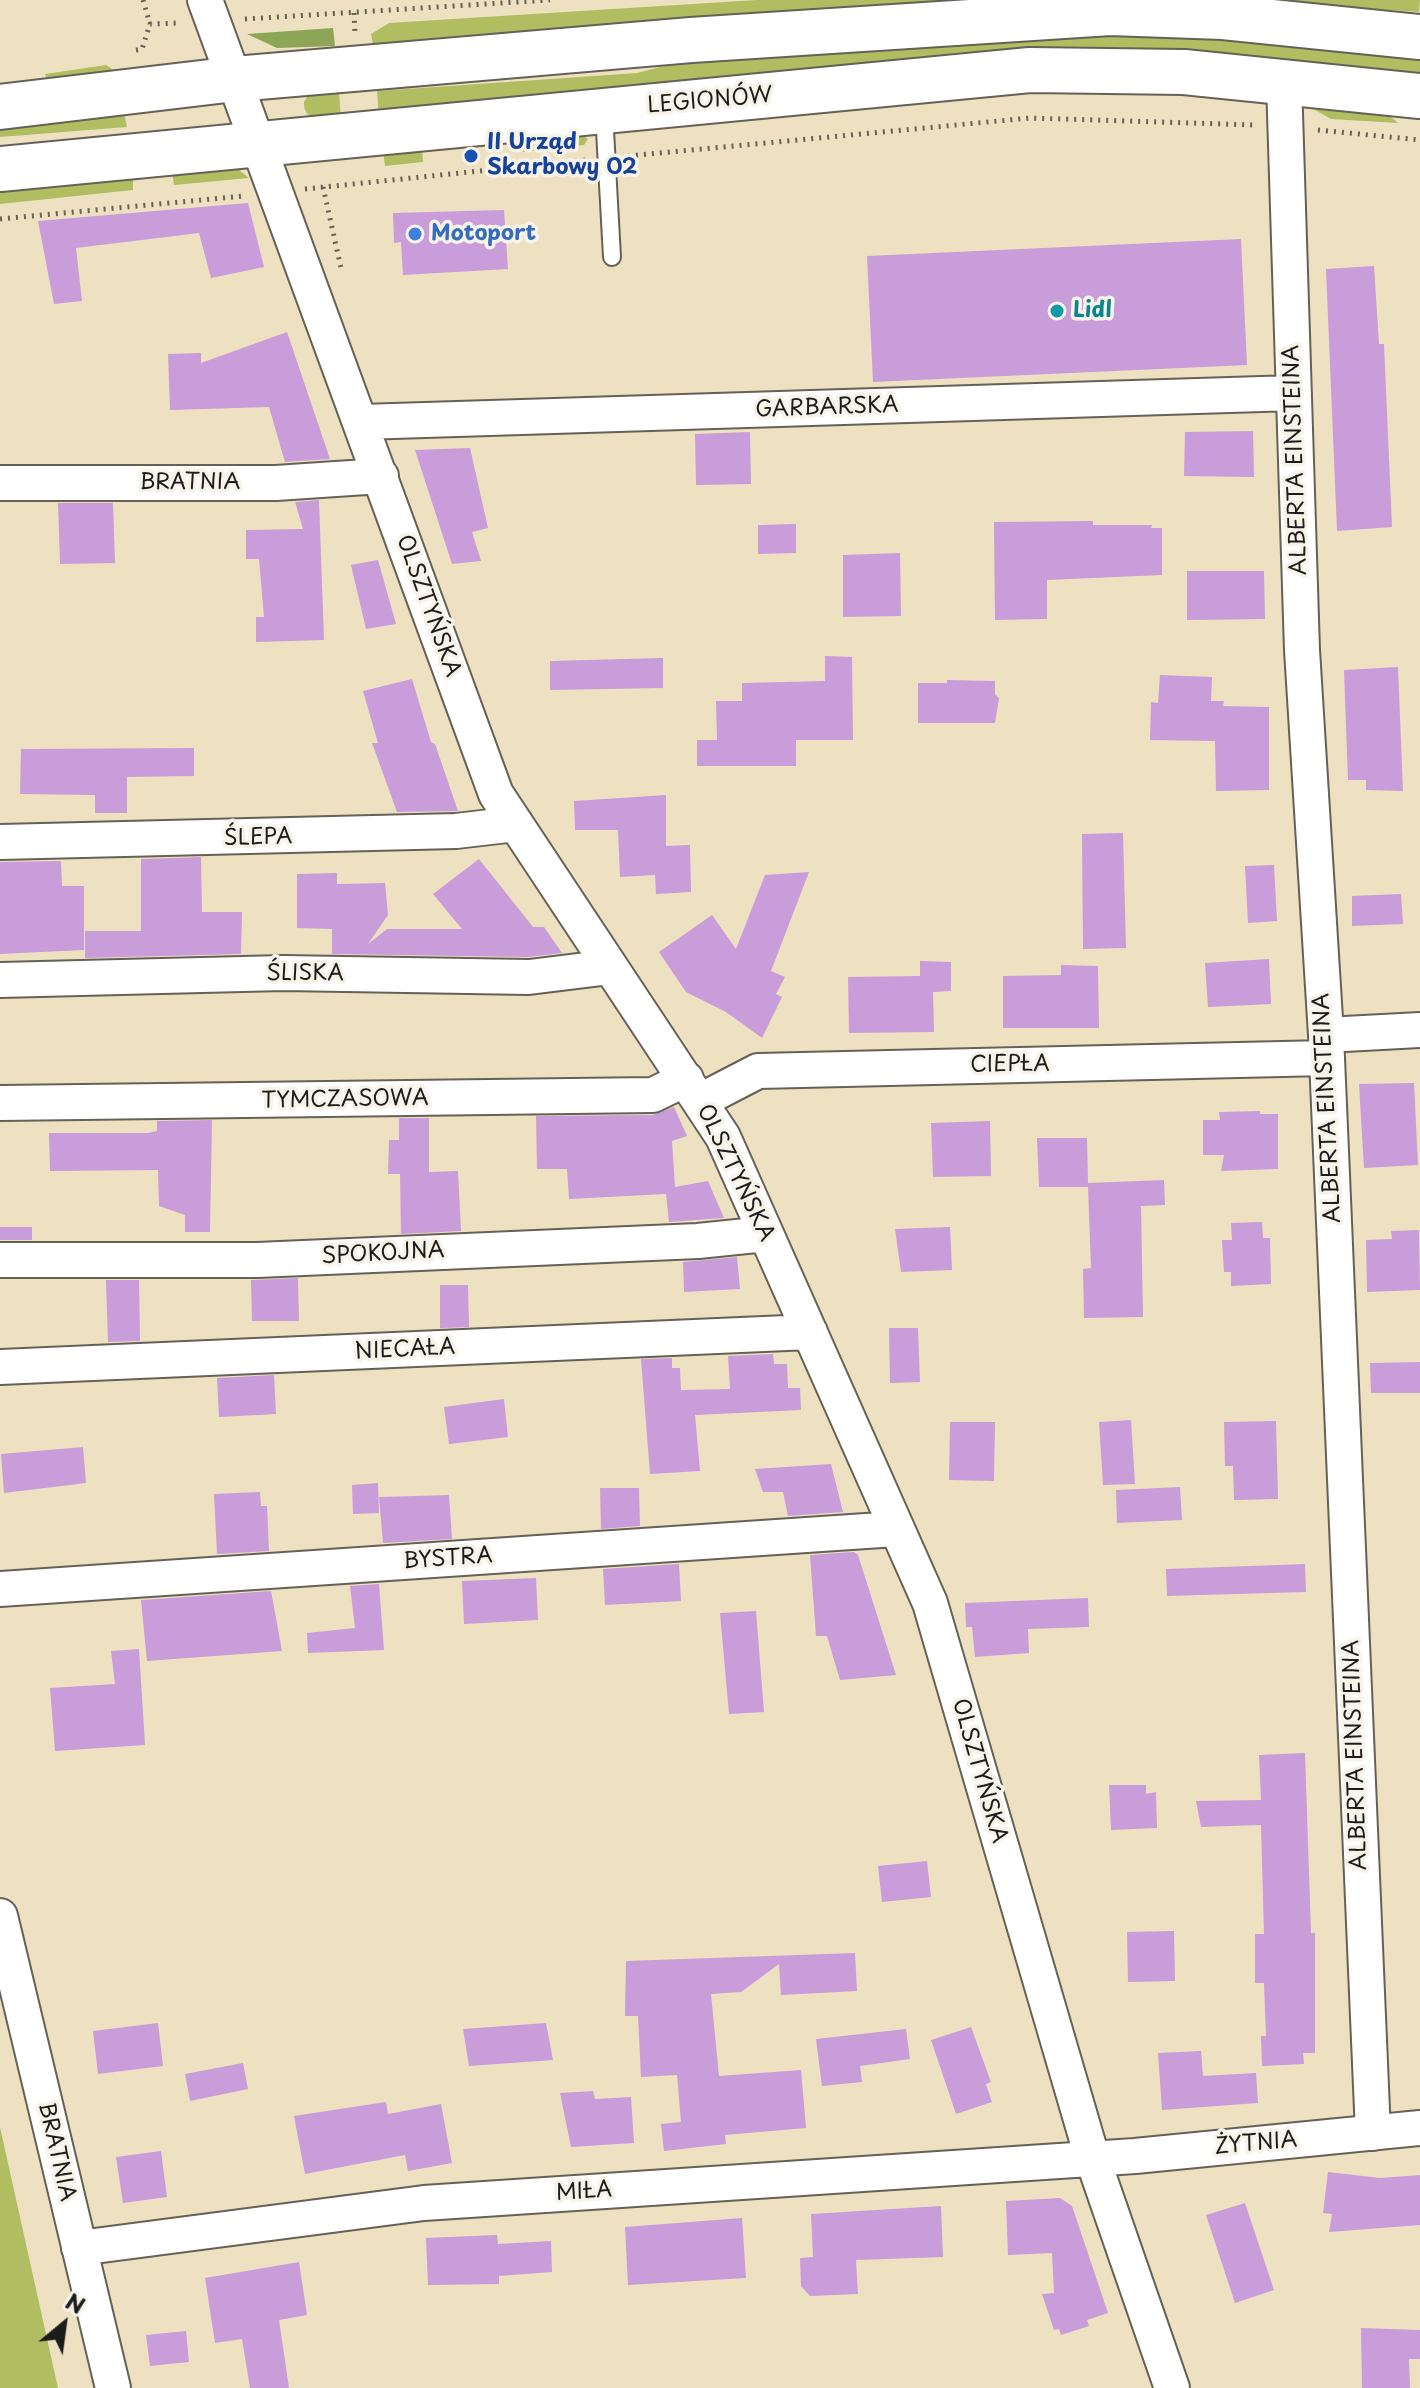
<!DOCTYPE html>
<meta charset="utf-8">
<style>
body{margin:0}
#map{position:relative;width:1420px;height:2388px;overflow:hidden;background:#eee1c2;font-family:"Playpen Sans",sans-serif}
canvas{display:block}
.north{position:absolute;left:24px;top:2284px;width:80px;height:80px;-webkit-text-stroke:6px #f7f3e8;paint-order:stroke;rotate:29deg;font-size:22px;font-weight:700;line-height:32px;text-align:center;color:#1c1c1c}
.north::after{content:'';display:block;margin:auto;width:28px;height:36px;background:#1c1c1c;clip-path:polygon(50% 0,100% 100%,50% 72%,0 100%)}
</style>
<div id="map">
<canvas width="1420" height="2388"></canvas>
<div class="north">N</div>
</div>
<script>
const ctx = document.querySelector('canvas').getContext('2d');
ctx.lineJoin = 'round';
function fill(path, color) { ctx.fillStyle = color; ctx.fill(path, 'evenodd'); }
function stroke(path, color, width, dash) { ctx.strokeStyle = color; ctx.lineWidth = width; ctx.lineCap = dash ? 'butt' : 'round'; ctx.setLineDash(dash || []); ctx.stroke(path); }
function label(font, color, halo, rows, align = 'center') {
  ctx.font = font + ' "Playpen Sans",sans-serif'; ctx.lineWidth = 7; ctx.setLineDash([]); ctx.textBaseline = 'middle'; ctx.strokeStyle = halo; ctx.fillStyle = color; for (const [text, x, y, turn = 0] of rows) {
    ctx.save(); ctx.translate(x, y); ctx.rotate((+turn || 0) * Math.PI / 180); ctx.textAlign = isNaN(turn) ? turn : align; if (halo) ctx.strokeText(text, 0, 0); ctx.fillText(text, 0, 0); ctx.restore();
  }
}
const green = new Path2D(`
 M 757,0 L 1131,0 L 717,20 L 373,45 L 371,34 L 389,23 Z
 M 1241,0 L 1420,0 L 1419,12 Z
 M 1162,33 L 1420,55 L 1420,79 L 1230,60 L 379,118 L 377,91 L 637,73 L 676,63 L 951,41 Z
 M 106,65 L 115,71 L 47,80 L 45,74 Z
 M 339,92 L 341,119 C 326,119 303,123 304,102 L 309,94 Z
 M 122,104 L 127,127 L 0,137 L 0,123 Z
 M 1308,106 L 1384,111 L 1398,123 L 1331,119 Z
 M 577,132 L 588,139 L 584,145 L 523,152 L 520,137 Z
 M 422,147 L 423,162 L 385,166 L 383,151 Z
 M 230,167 L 238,169 L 249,178 L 174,185 L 172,172 Z
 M 133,174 L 133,190 L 0,204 L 0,188 Z
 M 0,2127 L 58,2388 L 0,2388 Z`);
const forest = new Path2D(`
 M 333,28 L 335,46 L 277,48 L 247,34 Z`);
const building = new Path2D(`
 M 248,203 L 264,267 L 211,278 L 199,233 L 76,248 L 82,301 L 54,304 L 38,221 Z
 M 504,210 L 508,269 L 403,275 L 401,242 L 394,243 L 393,213 Z
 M 1241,239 L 1247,365 L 873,382 L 867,256 Z
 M 1374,266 L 1379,344 L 1384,344 L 1392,527 L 1337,531 L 1326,269 Z
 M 287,332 L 330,459 L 285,462 L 269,407 L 170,410 L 168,354 L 201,353 L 201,363 Z
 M 1253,431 L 1254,477 L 1184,476 L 1185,432 Z
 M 750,432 L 751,484 L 696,485 L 695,434 Z
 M 470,448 L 488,528 L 472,532 L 481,561 L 452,564 L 415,450 Z
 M 319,500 L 324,640 L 256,642 L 256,617 L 264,617 L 259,559 L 246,559 L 246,530 L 303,529 L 295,502 Z
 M 58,503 L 113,503 L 115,563 L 60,564 Z
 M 1093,521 L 1093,525 L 1152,525 L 1151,528 L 1162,528 L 1162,575 L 1047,580 L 1047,619 L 995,620 L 994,522 Z
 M 796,524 L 796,553 L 758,554 L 758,525 Z
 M 900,553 L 901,616 L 843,617 L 843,555 Z
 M 378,560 L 396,624 L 366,629 L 351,565 Z
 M 1187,571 L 1264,571 L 1265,619 L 1187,620 Z
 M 825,656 L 852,657 L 853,740 L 796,740 L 796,766 L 697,766 L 697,740 L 717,740 L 716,701 L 742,701 L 742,683 L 825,681 Z
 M 663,658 L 663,688 L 550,690 L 550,661 Z
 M 1398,667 L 1403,791 L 1366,790 L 1366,780 L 1348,780 L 1344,670 Z
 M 1160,675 L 1212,677 L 1211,701 L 1224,701 L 1223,706 L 1269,707 L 1269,790 L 1216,791 L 1215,741 L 1150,740 L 1151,702 L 1158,703 Z
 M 412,679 L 431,742 L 435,744 L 458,811 L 397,812 L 372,743 L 378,743 L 363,691 Z
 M 947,680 L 995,681 L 995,694 L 999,698 L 995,723 L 918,723 L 918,683 L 947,683 Z
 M 194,748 L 194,776 L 127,777 L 127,813 L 95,813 L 95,795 L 20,794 L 21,749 Z
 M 666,795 L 666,846 L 690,845 L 691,892 L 656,894 L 655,875 L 620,877 L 618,830 L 575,830 L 574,801 Z
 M 1123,833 L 1126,948 L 1083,949 L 1082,834 Z
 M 201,857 L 202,912 L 242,912 L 241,954 L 85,958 L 85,931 L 141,931 L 141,859 Z
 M 479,859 L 533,927 L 544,927 L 562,953 L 528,957 L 332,954 L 332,929 L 297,928 L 297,874 L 337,873 L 337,884 L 385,883 L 388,915 L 368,944 L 387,929 L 462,929 L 433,894 Z
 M 61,861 L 62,886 L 84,886 L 84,950 L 0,954 L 0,862 Z
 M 1274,865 L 1277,921 L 1248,923 L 1245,866 Z
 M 809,872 L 771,971 L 785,977 L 776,994 L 782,997 L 762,1038 L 726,1012 L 686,992 L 659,952 L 712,915 L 736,949 L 765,875 Z
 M 1401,894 L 1403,924 L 1352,926 L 1352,896 Z
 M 1269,959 L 1271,1004 L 1208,1007 L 1205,963 Z
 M 920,961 L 951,962 L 951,991 L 933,992 L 934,1032 L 849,1033 L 848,977 L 920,976 Z
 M 1061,965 L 1098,966 L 1099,1028 L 1003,1028 L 1003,976 L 1061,975 Z
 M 1414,1083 L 1418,1165 L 1364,1168 L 1359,1084 Z
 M 674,1107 L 687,1136 L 672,1141 L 675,1187 L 708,1181 L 724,1218 L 669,1222 L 666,1194 L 569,1199 L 567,1169 L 537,1169 L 536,1116 L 653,1115 Z
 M 1260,1111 L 1260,1114 L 1278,1114 L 1278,1169 L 1221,1171 L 1224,1155 L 1203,1155 L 1203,1120 L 1220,1120 L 1219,1112 Z
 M 399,1118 L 429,1118 L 429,1172 L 458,1171 L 461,1231 L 401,1234 L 400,1174 L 388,1174 L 389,1140 L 399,1140 Z
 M 212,1120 L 210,1232 L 185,1232 L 185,1215 L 159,1206 L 158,1170 L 50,1171 L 49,1133 L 148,1133 L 157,1131 L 157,1121 Z
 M 990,1121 L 991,1176 L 933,1177 L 931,1123 Z
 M 1037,1138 L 1087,1138 L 1088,1183 L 1164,1180 L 1165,1205 L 1141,1206 L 1143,1317 L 1084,1318 L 1083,1269 L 1091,1268 L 1088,1187 L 1039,1187 Z
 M 1262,1222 L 1263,1238 L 1270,1238 L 1271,1284 L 1231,1286 L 1231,1272 L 1224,1272 L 1222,1240 L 1232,1240 L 1231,1223 Z
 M 0,1227 L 32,1227 L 32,1240 L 0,1240 Z
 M 950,1227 L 952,1270 L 901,1272 L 895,1229 Z
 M 1419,1230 L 1420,1290 L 1367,1292 L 1366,1240 L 1392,1239 L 1391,1231 Z
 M 737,1257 L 740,1289 L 684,1292 L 683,1262 Z
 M 298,1278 L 299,1321 L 252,1321 L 251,1280 Z
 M 106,1280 L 139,1280 L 140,1341 L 108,1342 Z
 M 440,1285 L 468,1285 L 469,1327 L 440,1328 Z
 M 889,1328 L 918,1328 L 920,1382 L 890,1383 Z
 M 773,1354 L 774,1364 L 787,1364 L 788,1388 L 800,1388 L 801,1410 L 695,1415 L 700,1471 L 650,1474 L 641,1359 L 672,1358 L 672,1368 L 680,1368 L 681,1390 L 730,1389 L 728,1356 Z
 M 1420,1362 L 1420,1393 L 1371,1393 L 1370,1363 Z
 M 274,1375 L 276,1414 L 219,1417 L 217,1378 Z
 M 504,1399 L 508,1437 L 449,1444 L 444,1407 Z
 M 1131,1420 L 1135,1484 L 1103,1485 L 1099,1422 Z
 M 1276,1421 L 1278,1499 L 1234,1500 L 1233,1466 L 1225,1466 L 1224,1422 Z
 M 950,1422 L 995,1422 L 994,1481 L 949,1480 Z
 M 83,1447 L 86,1483 L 4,1493 L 1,1454 Z
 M 831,1464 L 843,1512 L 788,1516 L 783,1492 L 763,1492 L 755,1469 Z
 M 378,1483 L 379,1513 L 353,1514 L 352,1485 Z
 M 1180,1487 L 1182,1520 L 1117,1523 L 1116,1490 Z
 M 600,1488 L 639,1488 L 640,1526 L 601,1529 Z
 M 260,1492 L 261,1506 L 267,1506 L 269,1551 L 217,1554 L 214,1494 Z
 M 449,1495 L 452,1539 L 383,1543 L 379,1497 Z
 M 854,1552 L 858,1555 L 896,1675 L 840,1680 L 827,1636 L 816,1636 L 810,1555 Z
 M 679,1564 L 681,1601 L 605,1605 L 603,1569 Z
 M 1305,1564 L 1306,1592 L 1167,1596 L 1166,1569 Z
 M 536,1578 L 538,1620 L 464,1624 L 462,1581 Z
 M 379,1584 L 384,1650 L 308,1653 L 307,1633 L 355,1628 L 350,1586 Z
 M 271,1591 L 282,1651 L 147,1661 L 141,1600 Z
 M 1088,1598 L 1089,1627 L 1028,1629 L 1029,1653 L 975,1657 L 972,1627 L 966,1627 L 965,1603 Z
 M 756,1611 L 764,1712 L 729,1714 L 720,1613 Z
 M 139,1649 L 145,1745 L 55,1751 L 50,1688 L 115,1684 L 111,1651 Z
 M 1305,1753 L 1311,1933 L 1315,1933 L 1315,2053 L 1303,2053 L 1304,2064 L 1262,2066 L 1261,2036 L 1266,2036 L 1264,1983 L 1255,1983 L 1255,1934 L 1264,1934 L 1261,1825 L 1201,1827 L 1196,1801 L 1261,1800 L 1259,1755 Z
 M 1109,1785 L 1146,1785 L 1146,1794 L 1156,1792 L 1157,1828 L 1111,1830 Z
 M 927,1861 L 931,1897 L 882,1902 L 878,1866 Z
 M 1174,1931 L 1175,1981 L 1128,1982 L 1127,1932 Z
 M 855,1953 L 857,1991 L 781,1995 L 779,1964 L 741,1992 L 711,1994 L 719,2076 L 801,2070 L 806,2128 L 725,2135 L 726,2144 L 664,2151 L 661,2124 L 681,2122 L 677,2075 L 641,2077 L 638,2016 L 625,2016 L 626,1961 Z
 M 158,2023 L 163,2066 L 98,2074 L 93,2031 Z
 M 546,2023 L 553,2060 L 469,2066 L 463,2029 Z
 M 971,2027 L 991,2082 L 986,2084 L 992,2102 L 956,2114 L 931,2040 Z
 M 906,2029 L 910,2059 L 860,2066 L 862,2082 L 822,2086 L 816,2039 Z
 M 1201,2051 L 1203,2076 L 1256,2073 L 1258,2103 L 1162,2110 L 1158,2053 Z
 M 243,2063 L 248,2089 L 190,2101 L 185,2074 Z
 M 593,2091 L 595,2099 L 631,2097 L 634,2143 L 571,2147 L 560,2093 Z
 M 386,2102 L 388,2114 L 441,2104 L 452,2163 L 408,2171 L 405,2155 L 305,2174 L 294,2116 Z
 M 161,2151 L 167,2197 L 123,2203 L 116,2157 Z
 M 1328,2172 L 1380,2178 L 1420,2175 L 1420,2225 L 1329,2232 L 1332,2214 L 1323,2213 Z
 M 1060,2198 L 1072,2206 L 1108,2313 L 1087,2320 L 1089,2326 L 1061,2335 L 1059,2329 L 1054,2330 L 1042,2294 L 1054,2293 L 1052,2253 L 1008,2255 L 1006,2201 Z
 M 1245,2203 L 1274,2290 L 1235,2303 L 1206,2215 Z
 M 941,2206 L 943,2257 L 856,2260 L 858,2294 L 810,2296 L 801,2286 L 800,2258 L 813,2257 L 811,2214 Z
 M 742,2218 L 746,2278 L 628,2285 L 625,2227 Z
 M 497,2235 L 498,2244 L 551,2241 L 552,2272 L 499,2276 L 499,2284 L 428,2285 L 426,2238 Z
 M 299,2262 L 307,2315 L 279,2320 L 289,2388 L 250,2388 L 242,2339 L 215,2343 L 205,2278 Z
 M 1361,2328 L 1420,2330 L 1420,2359 L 1409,2359 L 1410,2388 L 1362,2388 Z
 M 186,2331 L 189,2362 L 150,2366 L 146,2335 Z`);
const path = new Path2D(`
 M 143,0 L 150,24
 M 354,13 L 355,34
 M 245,19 L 550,0
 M 136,50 L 142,49 L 150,24 L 179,23
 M 1318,130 L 1420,140
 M 628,156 L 1030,118 L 1256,125
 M 323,187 L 341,268
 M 305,189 L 586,160
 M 0,219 L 244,196`);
const lane = new Path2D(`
 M 604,112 L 612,257`);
const street = new Path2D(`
 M 205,0 L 496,794 L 723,1137 L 930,1603 L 1092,2157 L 1172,2388
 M 1284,82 L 1302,650 L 1326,1035 L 1373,2133
 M 361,422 L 1294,393
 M 0,483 L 276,483 L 381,476
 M 0,842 L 456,831 L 516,824
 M 0,980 L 283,973 L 529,977 L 610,967
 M 1326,1035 L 1420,1030
 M 700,1101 L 758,1071 L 1326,1058
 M 0,1103 L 653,1095 L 686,1079
 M 0,1260 L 257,1260 L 698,1241 L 766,1234
 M 0,1367 L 810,1332
 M 0,1589 L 896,1529
 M 0,1916 L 113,2388
 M 79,2248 L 424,2203 L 1135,2156 L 1420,2128`);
const secondary = new Path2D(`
 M 0,107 L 235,79 L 691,40 L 1110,13 L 1223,17 L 1420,37
 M 0,169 L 1030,70 L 1184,72 L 1420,96`);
const markers = [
 [471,156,8,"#1a4fb4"],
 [415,234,8,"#3f7fe0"],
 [1057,311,8,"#0f9aa8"]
];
const streetNames = [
 ["LEGIONÓW",710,101,-5],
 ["GARBARSKA",827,408,-2],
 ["ALBERTA EINSTEINA",1296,460,-92],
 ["BRATNIA",190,483],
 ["OLSZTYŃSKA",428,606,70],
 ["ŚLEPA",258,838,-2],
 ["ŚLISKA",305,974],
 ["CIEPŁA",1010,1065,-1],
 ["TYMCZASOWA",345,1100,-1],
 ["ALBERTA EINSTEINA",1328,1108,-93],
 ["OLSZTYŃSKA",735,1173,64],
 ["SPOKOJNA",383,1254,-3],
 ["NIECAŁA",405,1350,-3],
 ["BYSTRA",448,1559,-4],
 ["ALBERTA EINSTEINA",1356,1755,-92],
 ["OLSZTYŃSKA",979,1771,74],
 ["ŻYTNIA",1256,2144,-5],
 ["BRATNIA",56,2152,77],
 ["MIŁA",584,2192,-4]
];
const transitNames = [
 ["II Urząd",487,143],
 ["Skarbowy 02",487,168]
];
const shopNames = [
 ["Motoport",431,234]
];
const cultureNames = [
 ["Lidl",1073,311]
];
fill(green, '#b0be61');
fill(forest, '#8ca557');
fill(building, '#c99cda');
stroke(lane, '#666156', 20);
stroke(street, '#666156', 38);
stroke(secondary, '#666156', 48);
stroke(path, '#666156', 5, [2, 6]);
stroke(lane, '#fff', 16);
stroke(street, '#fff', 34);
stroke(secondary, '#fff', 44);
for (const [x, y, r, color] of markers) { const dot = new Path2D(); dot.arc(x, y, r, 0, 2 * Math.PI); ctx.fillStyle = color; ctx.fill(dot); stroke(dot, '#f7f3e8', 3); }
label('22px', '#1c1c1c', '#f7f3e8', streetNames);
label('bold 22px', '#164399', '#f7f3e8', transitNames, 'left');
label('bold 22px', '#366cbe', '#f7f3e8', shopNames, 'left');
label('bold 22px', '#0d838f', '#f7f3e8', cultureNames, 'left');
</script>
